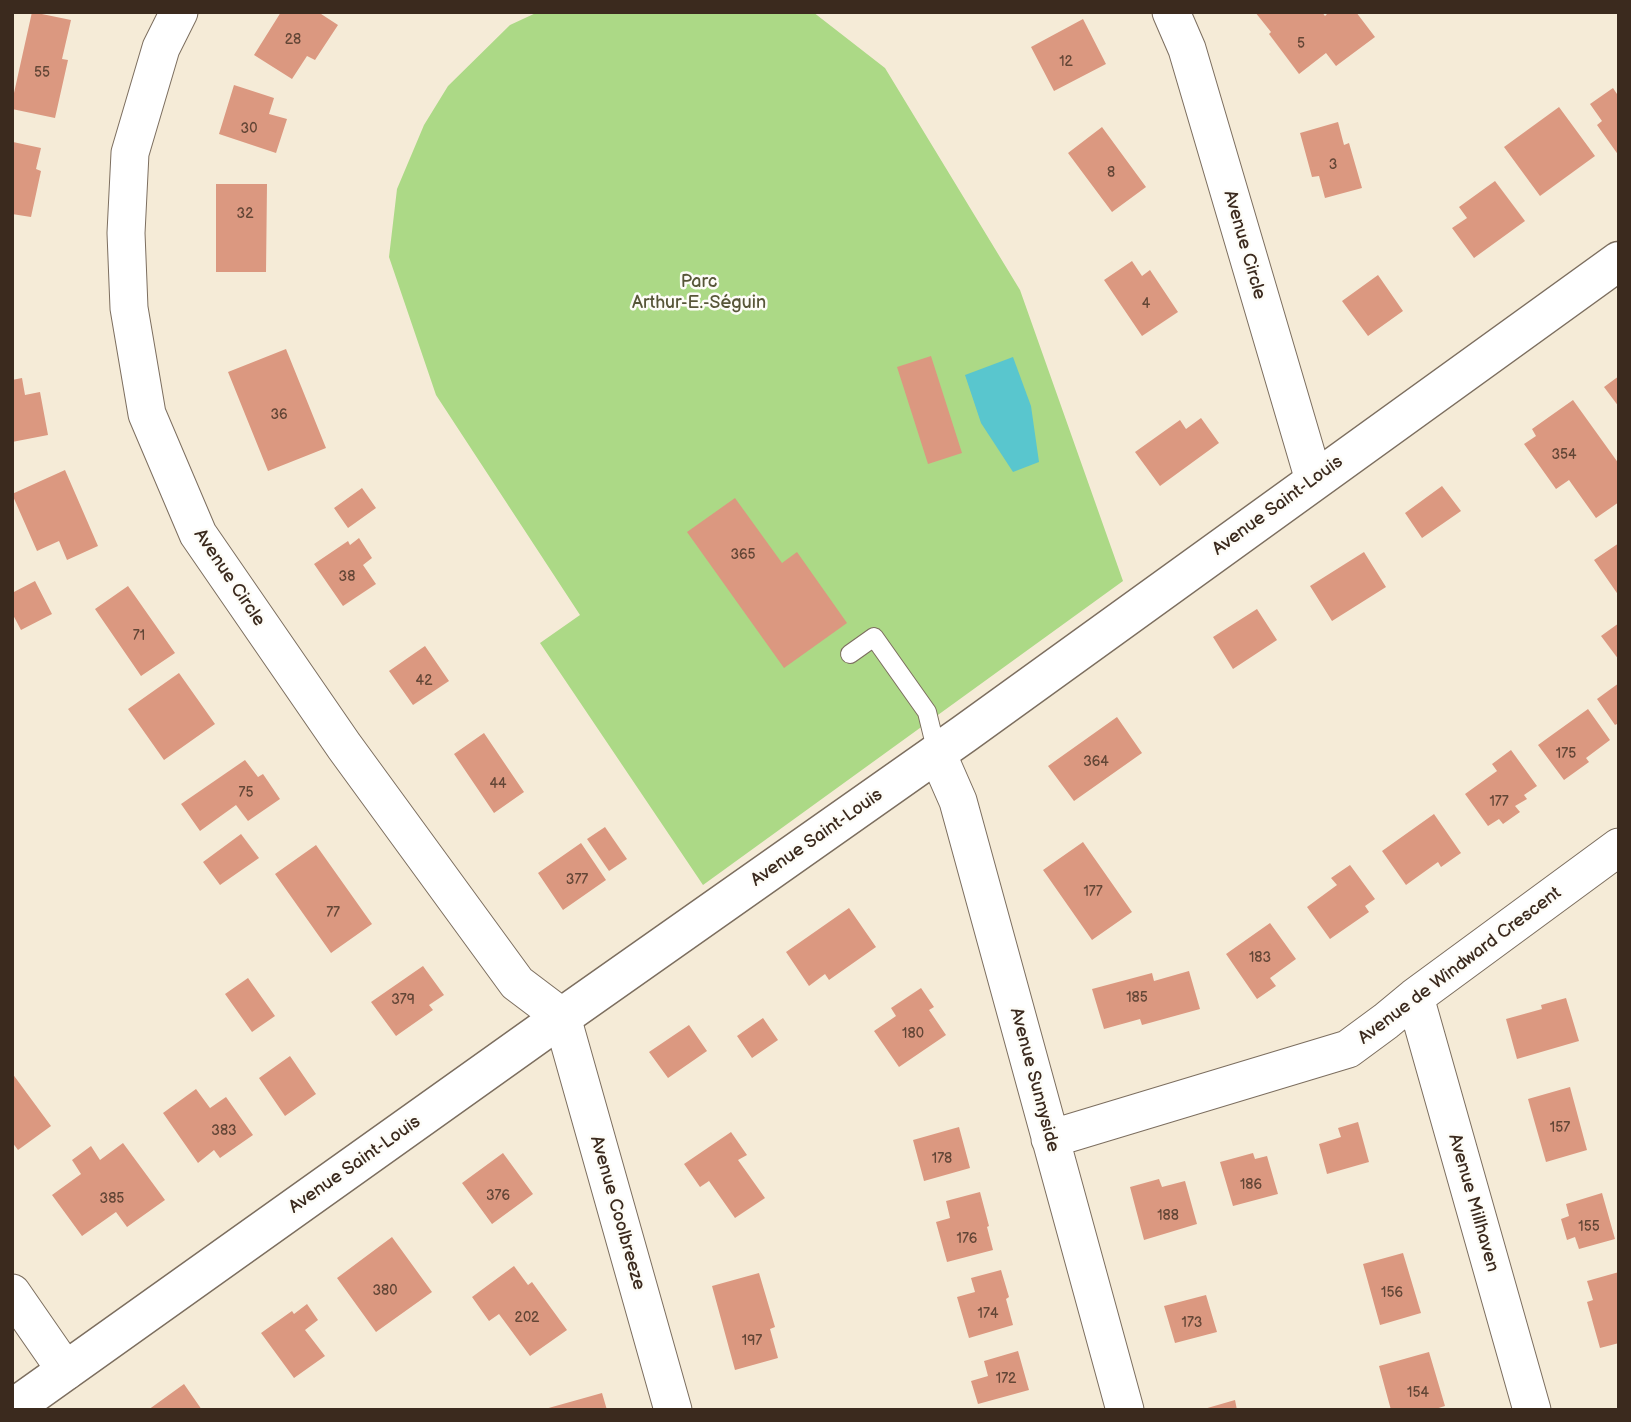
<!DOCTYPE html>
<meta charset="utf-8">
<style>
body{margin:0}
#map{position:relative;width:1631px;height:1422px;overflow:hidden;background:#f5ebd7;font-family:"Balsamiq Sans",sans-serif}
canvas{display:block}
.frame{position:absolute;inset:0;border:14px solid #3b2a1e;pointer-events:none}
</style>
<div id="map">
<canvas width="1631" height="1422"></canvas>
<div class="frame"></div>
</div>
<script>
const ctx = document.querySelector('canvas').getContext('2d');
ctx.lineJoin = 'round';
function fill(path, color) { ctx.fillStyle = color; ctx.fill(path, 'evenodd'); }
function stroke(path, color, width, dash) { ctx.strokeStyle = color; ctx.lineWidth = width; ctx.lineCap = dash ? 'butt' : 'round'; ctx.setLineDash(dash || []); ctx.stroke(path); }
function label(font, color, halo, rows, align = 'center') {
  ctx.font = font + ' "Balsamiq Sans",sans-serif'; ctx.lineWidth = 5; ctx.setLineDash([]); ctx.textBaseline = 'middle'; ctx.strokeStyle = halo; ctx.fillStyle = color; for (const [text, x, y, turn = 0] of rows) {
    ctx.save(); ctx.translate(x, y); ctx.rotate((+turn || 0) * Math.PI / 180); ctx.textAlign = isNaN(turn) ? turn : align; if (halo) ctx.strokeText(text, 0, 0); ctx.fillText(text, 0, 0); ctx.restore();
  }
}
const green = new Path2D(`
 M 538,12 L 813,12 L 885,68 L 1020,290 L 1123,581 L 703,885 L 540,643 L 580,615 L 436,395 L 389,257 L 397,189 L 424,125 L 448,86 L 510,25 Z`);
const water = new Path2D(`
 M 1013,357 L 1031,406 L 1039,462 L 1013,472 L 981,423 L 965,375 Z`);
const building = new Path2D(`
 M 32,12 L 71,20 L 62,59 L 68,60 L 55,118 L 12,109 L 12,102 Z
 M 281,12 L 318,12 L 338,25 L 315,60 L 307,56 L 292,79 L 254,55 Z
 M 1255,12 L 1322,12 L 1325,16 L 1329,12 L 1356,12 L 1375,37 L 1336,66 L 1326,53 L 1299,74 L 1269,34 L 1271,32 Z
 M 1083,19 L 1106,64 L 1054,91 L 1031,47 Z
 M 234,85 L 274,98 L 269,114 L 287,119 L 276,153 L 219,134 Z
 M 1613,88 L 1619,97 L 1619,156 L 1597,125 L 1602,121 L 1590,104 Z
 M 1559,107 L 1595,156 L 1540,196 L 1504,147 Z
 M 1338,122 L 1344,145 L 1349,143 L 1362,188 L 1325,198 L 1319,176 L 1312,177 L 1300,133 Z
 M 1102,127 L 1146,187 L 1112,212 L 1068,153 Z
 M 13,142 L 41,148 L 36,169 L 41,171 L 31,217 L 12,214 Z
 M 1495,181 L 1525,221 L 1474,258 L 1452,228 L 1467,218 L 1459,207 Z
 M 216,184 L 267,184 L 266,272 L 216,272 Z
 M 1132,261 L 1142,276 L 1150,270 L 1178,312 L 1142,336 L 1104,280 Z
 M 1378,275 L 1403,311 L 1368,336 L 1342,301 Z
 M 286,349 L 326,448 L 268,471 L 228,372 Z
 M 931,356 L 962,453 L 928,464 L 897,367 Z
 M 1619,376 L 1619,407 L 1604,387 Z
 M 22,378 L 25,395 L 40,392 L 48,435 L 12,442 L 12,380 Z
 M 1573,400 L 1619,464 L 1619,502 L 1596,518 L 1569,480 L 1556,489 L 1524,444 L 1536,436 L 1532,429 Z
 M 1201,418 L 1219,443 L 1160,486 L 1135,452 L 1180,420 L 1186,429 Z
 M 65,470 L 98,546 L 67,560 L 59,541 L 37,551 L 12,494 Z
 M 1442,486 L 1461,511 L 1422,538 L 1405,513 Z
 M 362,488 L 376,508 L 348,528 L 334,508 Z
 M 735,498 L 782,563 L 797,552 L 847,623 L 784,668 L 687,532 Z
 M 359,538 L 372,558 L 363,565 L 376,584 L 343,606 L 314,564 L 348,541 L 350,545 Z
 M 1619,543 L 1619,596 L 1594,560 Z
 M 1364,552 L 1386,587 L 1332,621 L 1310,586 Z
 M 35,581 L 52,614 L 21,630 L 12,613 L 12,593 Z
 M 128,586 L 175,653 L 141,676 L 95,609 Z
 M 1257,609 L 1277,640 L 1233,669 L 1213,637 Z
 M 1619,623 L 1619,660 L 1601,636 Z
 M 425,646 L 449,681 L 413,705 L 389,671 Z
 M 179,673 L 215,724 L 164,760 L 128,709 Z
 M 1619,683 L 1619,723 L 1615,725 L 1597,699 Z
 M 1588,709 L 1610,740 L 1586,758 L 1589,762 L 1564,780 L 1538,745 Z
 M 1117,717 L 1142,753 L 1074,801 L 1048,766 Z
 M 484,733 L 524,792 L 494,813 L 454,754 Z
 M 1511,750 L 1537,786 L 1524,795 L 1527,799 L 1515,806 L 1520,812 L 1503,824 L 1499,819 L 1488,826 L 1465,794 L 1497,771 L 1492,764 Z
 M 245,760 L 258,777 L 263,774 L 280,799 L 248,821 L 236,805 L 200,831 L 181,804 Z
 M 1434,814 L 1461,853 L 1441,867 L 1438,862 L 1406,885 L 1382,851 Z
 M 605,827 L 627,859 L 609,871 L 587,839 Z
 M 241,834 L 259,858 L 220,885 L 203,862 Z
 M 1083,842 L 1132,912 L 1092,940 L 1043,870 Z
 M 581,843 L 606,880 L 563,910 L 538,873 Z
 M 316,845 L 372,924 L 331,953 L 275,874 Z
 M 1350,865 L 1375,899 L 1365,906 L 1369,912 L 1330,939 L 1307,907 L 1337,885 L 1331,878 Z
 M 849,908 L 876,947 L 829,980 L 825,974 L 809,986 L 786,952 Z
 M 1270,923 L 1296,959 L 1270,978 L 1276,986 L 1257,999 L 1226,954 Z
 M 423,966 L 444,995 L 429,1005 L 433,1010 L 396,1036 L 371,1002 Z
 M 1189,971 L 1200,1009 L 1142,1025 L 1140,1019 L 1104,1029 L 1092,989 L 1152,973 L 1154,981 Z
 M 248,978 L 275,1016 L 252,1032 L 225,994 Z
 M 921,988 L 934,1007 L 929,1010 L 946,1035 L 899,1067 L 874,1031 L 896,1016 L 891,1008 Z
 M 1566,998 L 1579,1041 L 1517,1059 L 1506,1019 L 1542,1009 L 1541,1005 Z
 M 763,1018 L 778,1040 L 752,1058 L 737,1036 Z
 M 689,1025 L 707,1051 L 668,1078 L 649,1052 Z
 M 290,1056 L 316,1094 L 285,1116 L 259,1078 Z
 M 12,1073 L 51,1126 L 18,1150 L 12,1142 Z
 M 1570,1087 L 1587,1150 L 1546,1162 L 1528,1099 Z
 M 196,1089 L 210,1108 L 226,1097 L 253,1135 L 220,1158 L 214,1150 L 198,1163 L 163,1113 Z
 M 1358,1122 L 1369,1162 L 1327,1174 L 1319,1144 L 1341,1137 L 1338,1128 Z
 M 959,1127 L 970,1168 L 924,1181 L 913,1140 Z
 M 731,1132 L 747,1155 L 738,1160 L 765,1198 L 735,1218 L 709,1181 L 700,1187 L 684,1164 Z
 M 123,1143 L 165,1200 L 127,1227 L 116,1212 L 82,1236 L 52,1195 L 81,1174 L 72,1160 L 91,1146 L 100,1160 Z
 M 503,1153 L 533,1194 L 492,1224 L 462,1183 Z
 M 1253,1153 L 1255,1159 L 1267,1156 L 1278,1194 L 1233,1206 L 1220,1162 Z
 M 1159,1179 L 1162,1187 L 1185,1181 L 1197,1224 L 1144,1240 L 1130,1187 Z
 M 980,1192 L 989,1226 L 987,1227 L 993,1250 L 947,1262 L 936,1222 L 950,1218 L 946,1201 Z
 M 1602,1193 L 1615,1239 L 1579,1249 L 1575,1237 L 1567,1240 L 1561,1219 L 1569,1216 L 1566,1204 Z
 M 392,1237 L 432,1292 L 376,1332 L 337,1278 Z
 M 1403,1253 L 1421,1313 L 1380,1325 L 1363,1264 Z
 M 514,1266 L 528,1285 L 532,1282 L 567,1330 L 530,1356 L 499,1314 L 489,1321 L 472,1297 Z
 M 1001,1270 L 1009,1297 L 1006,1299 L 1013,1325 L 969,1338 L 957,1297 L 975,1292 L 971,1278 Z
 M 1619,1272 L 1619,1343 L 1600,1348 L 1587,1302 L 1593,1300 L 1587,1281 Z
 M 759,1273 L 775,1327 L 770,1329 L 778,1358 L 735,1370 L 712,1286 Z
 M 1206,1295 L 1217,1332 L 1175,1343 L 1164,1306 Z
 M 307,1304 L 318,1320 L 305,1330 L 325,1356 L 294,1378 L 261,1333 L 292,1311 L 294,1314 Z
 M 1018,1351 L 1029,1390 L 978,1404 L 971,1381 L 988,1376 L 984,1361 Z
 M 1429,1352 L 1445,1406 L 1432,1410 L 1391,1410 L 1379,1366 Z
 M 184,1384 L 202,1410 L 148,1410 Z
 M 602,1393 L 607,1410 L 545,1410 L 545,1409 Z
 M 1235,1400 L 1237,1410 L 1204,1410 L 1204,1409 Z`);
const lane = new Path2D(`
 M 850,654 L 874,637 L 927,712 L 937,753`);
const street = new Path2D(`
 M 179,12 L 161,48 L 130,153 L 126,233 L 129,308 L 147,414 L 198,534 L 344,746 L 517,983 L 562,1017 L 673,1410
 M 1171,12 L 1187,49 L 1314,480
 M 937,753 L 958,801 L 1125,1410
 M 1415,997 L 1532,1410
 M 1050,1139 L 1348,1049 L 1386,1021 L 1415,997 L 1619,847
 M 12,1293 L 66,1371`);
const secondary = new Path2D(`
 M 12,1409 L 562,1017 L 964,734 L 1619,261`);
const numberNames = [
 ["28",293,40],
 ["5",1301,44],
 ["12",1066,62],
 ["55",42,73],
 ["30",249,129],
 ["3",1333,165],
 ["8",1111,173],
 ["32",245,214],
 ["4",1146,304],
 ["36",279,415],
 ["354",1564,455],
 ["365",743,555],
 ["38",347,577],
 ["71",139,636],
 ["42",424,681],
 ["175",1566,754],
 ["364",1096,762],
 ["44",498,784],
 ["75",246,793],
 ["177",1499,802],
 ["377",577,880],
 ["177",1093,892],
 ["77",333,913],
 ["183",1260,958],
 ["185",1137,998],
 ["379",403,1000],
 ["180",913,1034],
 ["157",1560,1128],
 ["383",224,1131],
 ["178",942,1159],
 ["186",1251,1185],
 ["376",498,1196],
 ["385",112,1199],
 ["188",1168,1216],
 ["155",1589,1227],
 ["176",967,1239],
 ["380",385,1291],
 ["156",1392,1293],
 ["174",988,1314],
 ["202",527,1318],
 ["173",1192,1323],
 ["197",752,1341],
 ["172",1006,1379],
 ["154",1418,1393]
];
const streetNames = [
 ["Avenue Circle",1244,245,74],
 ["Avenue Saint-Louis",1278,506,-36],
 ["Avenue Circle",229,578,56],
 ["Avenue Saint-Louis",817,838,-35],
 ["Avenue de Windward Crescent",1460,966,-37],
 ["Avenue Sunnyside",1034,1080,75],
 ["Avenue Saint-Louis",355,1165,-35],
 ["Avenue Millhaven",1473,1203,74],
 ["Avenue Coolbreeze",617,1213,74]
];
const parkNames = [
 ["Parc",699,282],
 ["Arthur-E.-Séguin",699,303]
];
fill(green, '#acd986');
fill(water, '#59c6ce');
fill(building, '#db9880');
stroke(lane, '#7c6e5f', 20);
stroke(street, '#7c6e5f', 39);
stroke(secondary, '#7c6e5f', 41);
stroke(lane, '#fff', 18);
stroke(street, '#fff', 37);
stroke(secondary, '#fff', 38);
label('14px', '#634636', null, numberNames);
label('18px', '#3b2a1e', '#fdfcf7', streetNames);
label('18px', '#575638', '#fdfcf7', parkNames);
</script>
